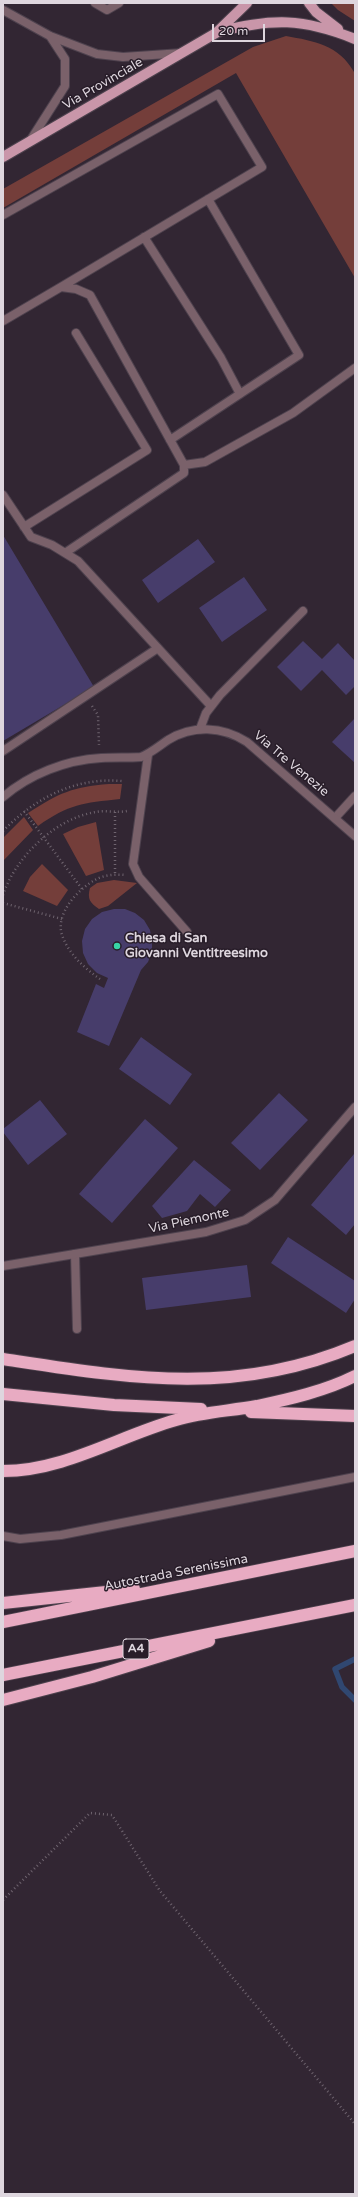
<!DOCTYPE html>
<style>
body{margin:0}
#map{position:relative;width:358px;height:2197px;overflow:hidden;background:#322633;font-family:"Varela Round",sans-serif}
canvas{display:block}
.frame{position:absolute;inset:0;border:4px solid #ded6de;pointer-events:none}
.scale{position:absolute;left:212px;top:24px;width:53px;height:18px;box-sizing:border-box;border:2px solid #ded6de;border-top:0;padding-left:5px;font-size:12px;line-height:14px;white-space:nowrap;color:#ded6de;-webkit-text-stroke:3px #281d29;paint-order:stroke}
</style>
<div id="map">
<canvas width="358" height="2197"></canvas>
<div class="frame"></div>
<div class="scale">20 m</div>
</div>
<script>
const ctx = document.querySelector('canvas').getContext('2d');
ctx.lineJoin = 'round';
function fill(path, color) { ctx.fillStyle = color; ctx.fill(path, 'evenodd'); }
function stroke(path, color, width, dash) { ctx.strokeStyle = color; ctx.lineWidth = width; ctx.lineCap = dash ? 'butt' : 'round'; ctx.setLineDash(dash || []); ctx.stroke(path); }
function label(font, color, halo, rows, align = 'center') {
  ctx.font = font + ' "Varela Round",sans-serif'; ctx.lineWidth = 3; ctx.setLineDash([]); ctx.textBaseline = 'middle'; ctx.strokeStyle = halo; ctx.fillStyle = color; for (const [text, x, y, turn = 0] of rows) {
    ctx.save(); ctx.translate(x, y); ctx.rotate((+turn || 0) * Math.PI / 180); ctx.textAlign = isNaN(turn) ? turn : align; if (halo) ctx.strokeText(text, 0, 0); ctx.fillText(text, 0, 0); ctx.restore();
  }
}
const green = new Path2D(`
 M 331,3 L 355,3 L 355,21 L 338,10 Z
 M 286,36 C 314,41 339,45 354,72 L 355,278 L 236,73 L 3,208 L 3,189 L 253,47 Z
 M 109,784 L 122,784 L 120,799 C 83,803 69,804 38,826 L 28,813 C 59,793 72,787 109,784 Z
 M 24,817 L 33,830 L 3,861 L 3,838 Z
 M 96,822 L 104,870 L 86,876 L 63,834 L 78,827 Z
 M 42,864 L 68,890 L 57,906 L 23,891 L 30,877 Z
 M 114,880 L 137,883 L 108,906 L 99,909 C 90,903 87,899 90,888 L 97,883 Z`);
const stream = new Path2D(`
 M 355,1659 L 335,1669 L 342,1687 L 355,1700`);
const building = new Path2D(`
 M 3,535 L 94,687 L 3,741 Z
 M 198,539 L 215,562 L 158,603 L 142,580 Z
 M 244,577 L 267,610 L 222,642 L 199,608 Z
 M 303,641 L 322,659 L 338,643 L 355,661 L 355,686 L 346,695 L 322,670 L 301,691 L 277,667 Z
 M 355,718 L 355,763 L 332,742 Z
 M 114,909 L 125,909 L 135,913 L 144,920 L 150,930 L 152,941 L 152,952 L 148,962 L 141,970 L 109,1046 L 77,1032 L 96,984 L 104,988 L 108,978 L 97,973 L 88,964 L 83,953 L 82,941 L 85,929 L 92,919 L 102,912 Z
 M 141,1037 L 192,1074 L 170,1105 L 119,1069 Z
 M 279,1093 L 308,1120 L 260,1170 L 231,1143 Z
 M 40,1100 L 67,1134 L 28,1165 L 3,1132 L 3,1129 Z
 M 145,1119 L 178,1148 L 112,1223 L 79,1194 Z
 M 354,1154 L 355,1224 L 346,1235 L 311,1205 Z
 M 194,1160 L 231,1190 L 215,1207 L 200,1194 L 187,1211 L 162,1218 L 152,1206 Z
 M 288,1237 L 355,1281 L 355,1299 L 346,1313 L 271,1263 Z
 M 247,1265 L 251,1297 L 146,1310 L 142,1278 Z`);
const path = new Path2D(`
 M 92,706 L 98,715 L 99,745
 M 24,811 L 82,889
 M 115,812 L 115,874
 M 3,831 C 35,798 75,777 122,781
 M 3,895 C 16,856 56,818 96,812 C 106,810 118,813 127,811
 M 3,903 L 62,919
 M 100,979 C 84,968 68,953 62,935 C 55,914 78,889 95,880 C 103,875 115,874 125,875
 M 3,1900 L 90,1813 L 112,1815 L 160,1891 L 355,2124`);
const lane = new Path2D(`
 M 95,3 L 107,10 L 119,3
 M 3,215 L 218,94 L 262,167 L 61,287
 M 144,237 L 221,358 L 240,394
 M 3,321 L 61,287 L 76,289 L 90,295 L 184,465 L 184,473 L 65,553
 M 170,440 L 299,355 L 208,199
 M 184,465 L 205,462 L 293,413 L 355,368
 M 3,495 L 31,537 L 52,545 L 78,561 L 211,706
 M 24,527 L 147,450 L 76,333
 M 200,729 L 206,713 L 220,695 L 303,611
 M 3,751 L 158,648
 M 148,755 L 133,864 L 139,877 L 187,932
 M 335,818 L 355,796
 M 75,1254 L 77,1329
 M 3,1536 L 20,1539 L 61,1535 L 355,1477`);
const street = new Path2D(`
 M 3,10 L 50,36 L 97,54 L 123,57 L 182,53
 M 30,141 L 65,86 L 65,59 L 50,36
 M 3,797 C 30,774 66,760 101,758 C 115,757 128,758 141,757 C 151,753 159,746 168,740 C 193,725 222,726 247,742 L 355,836
 M 3,1266 L 206,1232 L 245,1220 L 275,1200 L 355,1107`);
const primary = new Path2D(`
 M 309,3 L 316,12 L 338,29
 M 218,32 C 272,18 303,18 355,39
 M 3,157 L 216,33 L 247,3`);
const highway = new Path2D(`
 M 3,1359 C 128,1378 234,1397 355,1346
 M 3,1394 L 114,1405 L 201,1409
 M 251,1412 L 355,1416
 M 3,1471 C 64,1471 119,1436 176,1420 C 203,1412 230,1411 257,1406 C 290,1399 325,1391 355,1376
 M 3,1603 L 134,1589
 M 3,1622 L 355,1551
 M 3,1675 L 355,1605
 M 3,1700 L 92,1677 L 209,1641`);
const markers = [
 [117,946,4,"#38d4a6"]
];
const shields = [
 [136,1649,26]
];
const shieldNames = [
 ["A4",136,1649]
];
const streetNames = [
 ["Via Provinciale",103,84,-30],
 ["Via Tre Venezie",291,764,40],
 ["Via Piemonte",189,1221,-12],
 ["Autostrada Serenissima",176,1573,-11]
];
const poiNames = [
 ["Chiesa di San",125,939],
 ["Giovanni Ventitreesimo",125,954]
];
fill(green, '#743e3a');
stroke(stream, '#304771', 5.5);
fill(building, '#473d6b');
stroke(lane, '#4e424e', 10);
stroke(street, '#4e424e', 10);
stroke(primary, '#4e424e', 12);
stroke(highway, '#4e424e', 14);
stroke(path, '#6f646f', 2.5, [1, 3]);
stroke(lane, '#7a616a', 8);
stroke(street, '#7a616a', 8);
stroke(primary, '#c996a9', 10);
stroke(highway, '#e8abc2', 12);
for (const [x, y, r, color] of markers) { const dot = new Path2D(); dot.arc(x, y, r, 0, 2 * Math.PI); ctx.fillStyle = color; ctx.fill(dot); stroke(dot, '#281d29', 1.5); }
for (const [x, y, w] of shields) { const box = new Path2D(); box.roundRect(x - w / 2, y - 10, w, 20, 3); ctx.fillStyle = '#281d29'; ctx.fill(box); stroke(box, '#ded6de', 1); }
label('bold 12px', '#ded6de', null, shieldNames);
label('13px', '#ded6de', '#281d29', streetNames);
label('bold 13px', '#ded6de', '#281d29', poiNames, 'left');
</script>
